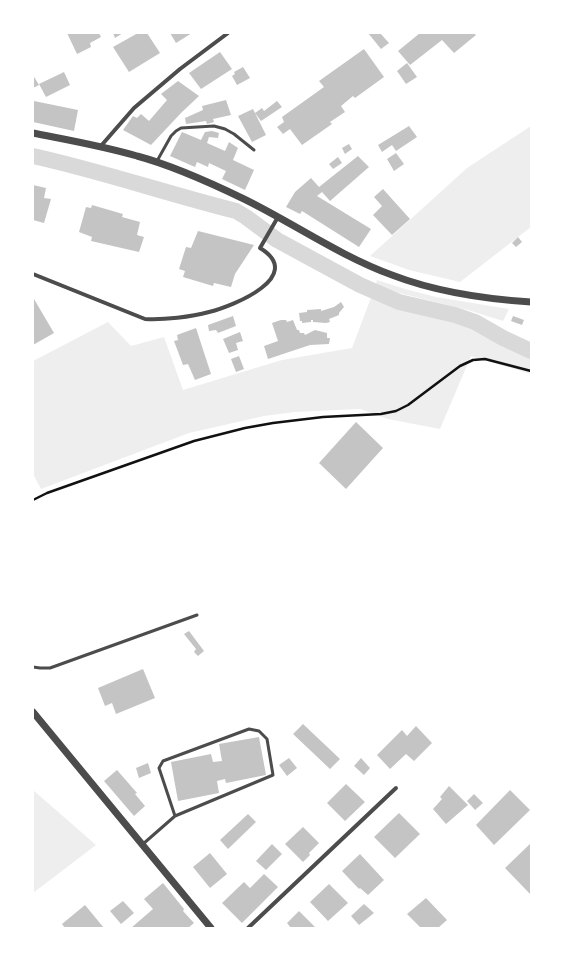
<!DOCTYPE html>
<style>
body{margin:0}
#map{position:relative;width:564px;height:961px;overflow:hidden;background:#fff;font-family:Poppins,sans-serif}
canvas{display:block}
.frame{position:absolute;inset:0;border:34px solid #fff;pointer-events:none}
</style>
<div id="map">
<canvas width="564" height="961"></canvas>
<div class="frame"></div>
</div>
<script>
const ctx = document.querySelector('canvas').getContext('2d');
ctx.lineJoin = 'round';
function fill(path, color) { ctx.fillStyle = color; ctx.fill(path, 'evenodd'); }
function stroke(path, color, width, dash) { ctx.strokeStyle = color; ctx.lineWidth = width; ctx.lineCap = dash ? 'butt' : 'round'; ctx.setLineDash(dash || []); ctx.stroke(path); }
const green = new Path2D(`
 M 531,126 L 531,227 L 460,282 L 409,270 L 370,256 L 467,168 Z
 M 377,280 L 405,289 L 436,297 L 509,309 L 503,321 L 468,310 L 375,287 Z
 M 372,295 L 396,306 L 475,327 L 501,343 L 531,355 L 531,374 L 471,356 L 440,429 L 388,419 L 360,409 L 295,412 L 264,416 L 189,433 L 41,489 L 33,474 L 33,361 L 108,322 L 131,346 L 164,337 L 183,390 L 282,360 L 352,348 Z
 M 33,790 L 96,845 L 33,893 Z`);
const canal = new Path2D(`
 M 33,156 C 101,171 168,194 236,211 L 246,217 L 277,240 L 360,285 L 399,302 L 455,315 L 475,322 L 503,338 L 531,351`);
const building = new Path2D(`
 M 67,33 L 99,33 L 101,37 L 90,43 L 91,47 L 77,54 Z
 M 113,33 L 123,33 L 115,38 Z
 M 138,33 L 147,33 L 160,53 L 129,72 L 113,47 Z
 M 170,33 L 192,33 L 176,43 Z
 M 368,33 L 380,33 L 389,43 L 381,49 Z
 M 420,33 L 474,33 L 476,35 L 454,53 L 442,40 L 410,65 L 398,51 Z
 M 364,49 L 384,77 L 355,98 L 353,96 L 341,106 L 345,112 L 330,122 L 332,124 L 302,145 L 290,129 L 283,134 L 277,127 L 284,122 L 282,117 L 324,87 L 319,81 Z
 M 220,52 L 232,69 L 201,89 L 189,73 Z
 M 407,63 L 417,77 L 406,84 L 397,71 Z
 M 243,67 L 250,78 L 237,85 L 232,76 L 235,74 L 234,72 Z
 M 64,72 L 70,85 L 46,97 L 39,84 Z
 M 33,75 L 39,85 L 33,88 Z
 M 178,81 L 199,96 L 181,113 L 151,145 L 123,130 L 133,116 L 137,118 L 141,114 L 149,121 L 167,100 L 161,94 Z
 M 226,100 L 231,115 L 213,119 L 214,122 L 207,124 L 206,121 L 186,124 L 185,118 L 203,110 L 202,106 Z
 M 34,101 L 78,110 L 74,131 L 33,122 Z
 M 277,101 L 282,107 L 261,121 L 255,113 L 262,108 L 264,111 Z
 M 253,109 L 266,135 L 252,142 L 238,116 Z
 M 409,126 L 417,137 L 396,151 L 392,145 L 382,152 L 378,145 Z
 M 212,131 L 219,133 L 218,138 L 209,137 L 207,143 L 225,151 L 229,142 L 238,148 L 233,160 L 254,170 L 245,190 L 222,179 L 226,171 L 209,163 L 208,167 L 197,162 L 195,167 L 170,156 L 182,132 L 201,140 L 205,132 Z
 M 349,144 L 352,149 L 345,154 L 342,148 Z
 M 396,153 L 404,164 L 394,171 L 387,159 Z
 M 358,156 L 369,167 L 330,201 L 322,192 L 317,196 L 371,229 L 359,247 L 302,211 L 300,214 L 286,207 L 295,192 L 311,178 L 319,187 Z
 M 338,157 L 342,163 L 333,169 L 329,164 Z
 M 33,185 L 46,188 L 44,198 L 51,199 L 44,223 L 33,220 Z
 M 383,189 L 410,219 L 392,235 L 373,215 L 382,206 L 374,197 Z
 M 92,205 L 123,214 L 122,217 L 140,222 L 137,235 L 144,237 L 139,252 L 91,241 L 92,237 L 79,232 L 86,207 L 91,208 Z
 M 198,231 L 254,245 L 235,274 L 231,287 L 214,283 L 213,286 L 183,277 L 185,271 L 179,269 L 186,247 L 191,248 Z
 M 518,237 L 522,242 L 516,247 L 512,243 Z
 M 33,299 L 34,299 L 54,333 L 33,345 Z
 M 341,302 L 344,307 L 339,313 L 339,315 L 329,319 L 330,322 L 326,323 L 313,322 L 313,320 L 311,320 L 311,322 L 302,323 L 302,321 L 300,321 L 299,313 L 307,312 L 307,310 L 321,309 L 321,311 L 334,307 Z
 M 233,316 L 236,326 L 218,333 L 216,330 L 209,331 L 208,325 Z
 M 513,316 L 524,320 L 522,325 L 511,321 Z
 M 281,320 L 286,320 L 287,322 L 293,320 L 297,330 L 299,330 L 300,333 L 304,333 L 305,335 L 315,330 L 327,333 L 327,338 L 330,338 L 329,344 L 310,345 L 268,359 L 264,346 L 278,341 L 272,323 Z
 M 196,328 L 211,374 L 195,380 L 188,364 L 183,365 L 174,341 L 178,340 L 177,335 Z
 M 240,332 L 243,341 L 236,343 L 238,350 L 229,353 L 223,339 Z
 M 239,356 L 244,369 L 236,372 L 231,359 Z
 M 356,422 L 383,448 L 346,489 L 319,463 Z
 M 189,631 L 204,651 L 198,656 L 194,652 L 196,649 L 184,634 Z
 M 143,669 L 155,698 L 116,714 L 112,703 L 105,706 L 98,688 Z
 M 303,724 L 340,759 L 330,769 L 293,734 Z
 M 416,726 L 432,743 L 414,761 L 406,754 L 390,769 L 377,755 L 402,730 L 407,736 Z
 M 259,737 L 266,775 L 226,783 L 225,779 L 217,781 L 219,793 L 178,801 L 171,762 L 211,754 L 213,762 L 222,761 L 219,744 Z
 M 289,758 L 297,768 L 287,776 L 279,765 Z
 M 361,758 L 370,768 L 364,775 L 354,766 Z
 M 148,763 L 151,773 L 139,778 L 136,768 Z
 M 117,770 L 137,793 L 135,794 L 145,806 L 134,816 L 104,781 Z
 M 346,784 L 365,802 L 345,821 L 327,803 Z
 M 449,786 L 468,805 L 446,824 L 433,809 L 442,799 L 440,797 Z
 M 510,790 L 530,810 L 494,845 L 476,825 Z
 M 474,794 L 483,803 L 475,810 L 467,801 Z
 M 399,813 L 420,834 L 395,858 L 374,837 Z
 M 248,814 L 256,822 L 228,849 L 220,840 Z
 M 303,827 L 319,843 L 309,853 L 310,855 L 303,862 L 285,844 Z
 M 531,843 L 531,895 L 505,868 Z
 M 272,844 L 282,854 L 266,870 L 256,861 Z
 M 210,853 L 227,874 L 210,888 L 193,867 Z
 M 360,854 L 384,880 L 368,895 L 360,888 L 359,889 L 342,871 Z
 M 264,874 L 278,887 L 242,923 L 222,903 L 244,882 L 250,888 Z
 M 163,883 L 184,909 L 183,911 L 194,923 L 188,928 L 131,928 L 153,909 L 144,899 Z
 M 329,884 L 348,903 L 328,921 L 310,902 Z
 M 426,898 L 447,920 L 438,928 L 421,928 L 407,914 Z
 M 123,901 L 134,913 L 121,924 L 110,911 Z
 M 364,904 L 374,913 L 359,925 L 351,916 Z
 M 85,905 L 104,928 L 65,928 L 62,924 Z
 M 299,911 L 316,928 L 291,928 L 287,923 Z`);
const path = new Path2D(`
 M 33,500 L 47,493 L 194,441 L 245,428 L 273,423 L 323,417 L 381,414 L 396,411 L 408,405 L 460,366 L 473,360 L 485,359 L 531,371`);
const service = new Path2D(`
 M 157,161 L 171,136 L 176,131 L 181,128 L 214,126 L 225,129 L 234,134 L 254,150
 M 33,667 L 40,668 L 50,668 L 197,615
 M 143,844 L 175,816 L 273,775 L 267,739 L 259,731 L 249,729 L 163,761 L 159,768 L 175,816`);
const minor = new Path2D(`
 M 100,147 L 134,108 L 180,69 L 228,33
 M 33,274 L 145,319 C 164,320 191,317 209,312 C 234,306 306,276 260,248 L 278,217
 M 248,928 L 396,788`);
const tertiary = new Path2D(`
 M 33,133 C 68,140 103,146 137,156 C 171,165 211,183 244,199 C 293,223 340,256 392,275 C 436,292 484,299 531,302
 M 33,712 L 211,928`);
fill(green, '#eee');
stroke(canal, '#d9d9d9', 16);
fill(building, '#c4c4c4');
stroke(path, '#111', 2.5);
stroke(service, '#4c4c4c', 3);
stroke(minor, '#4c4c4c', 4);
stroke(tertiary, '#4c4c4c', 7);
</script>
